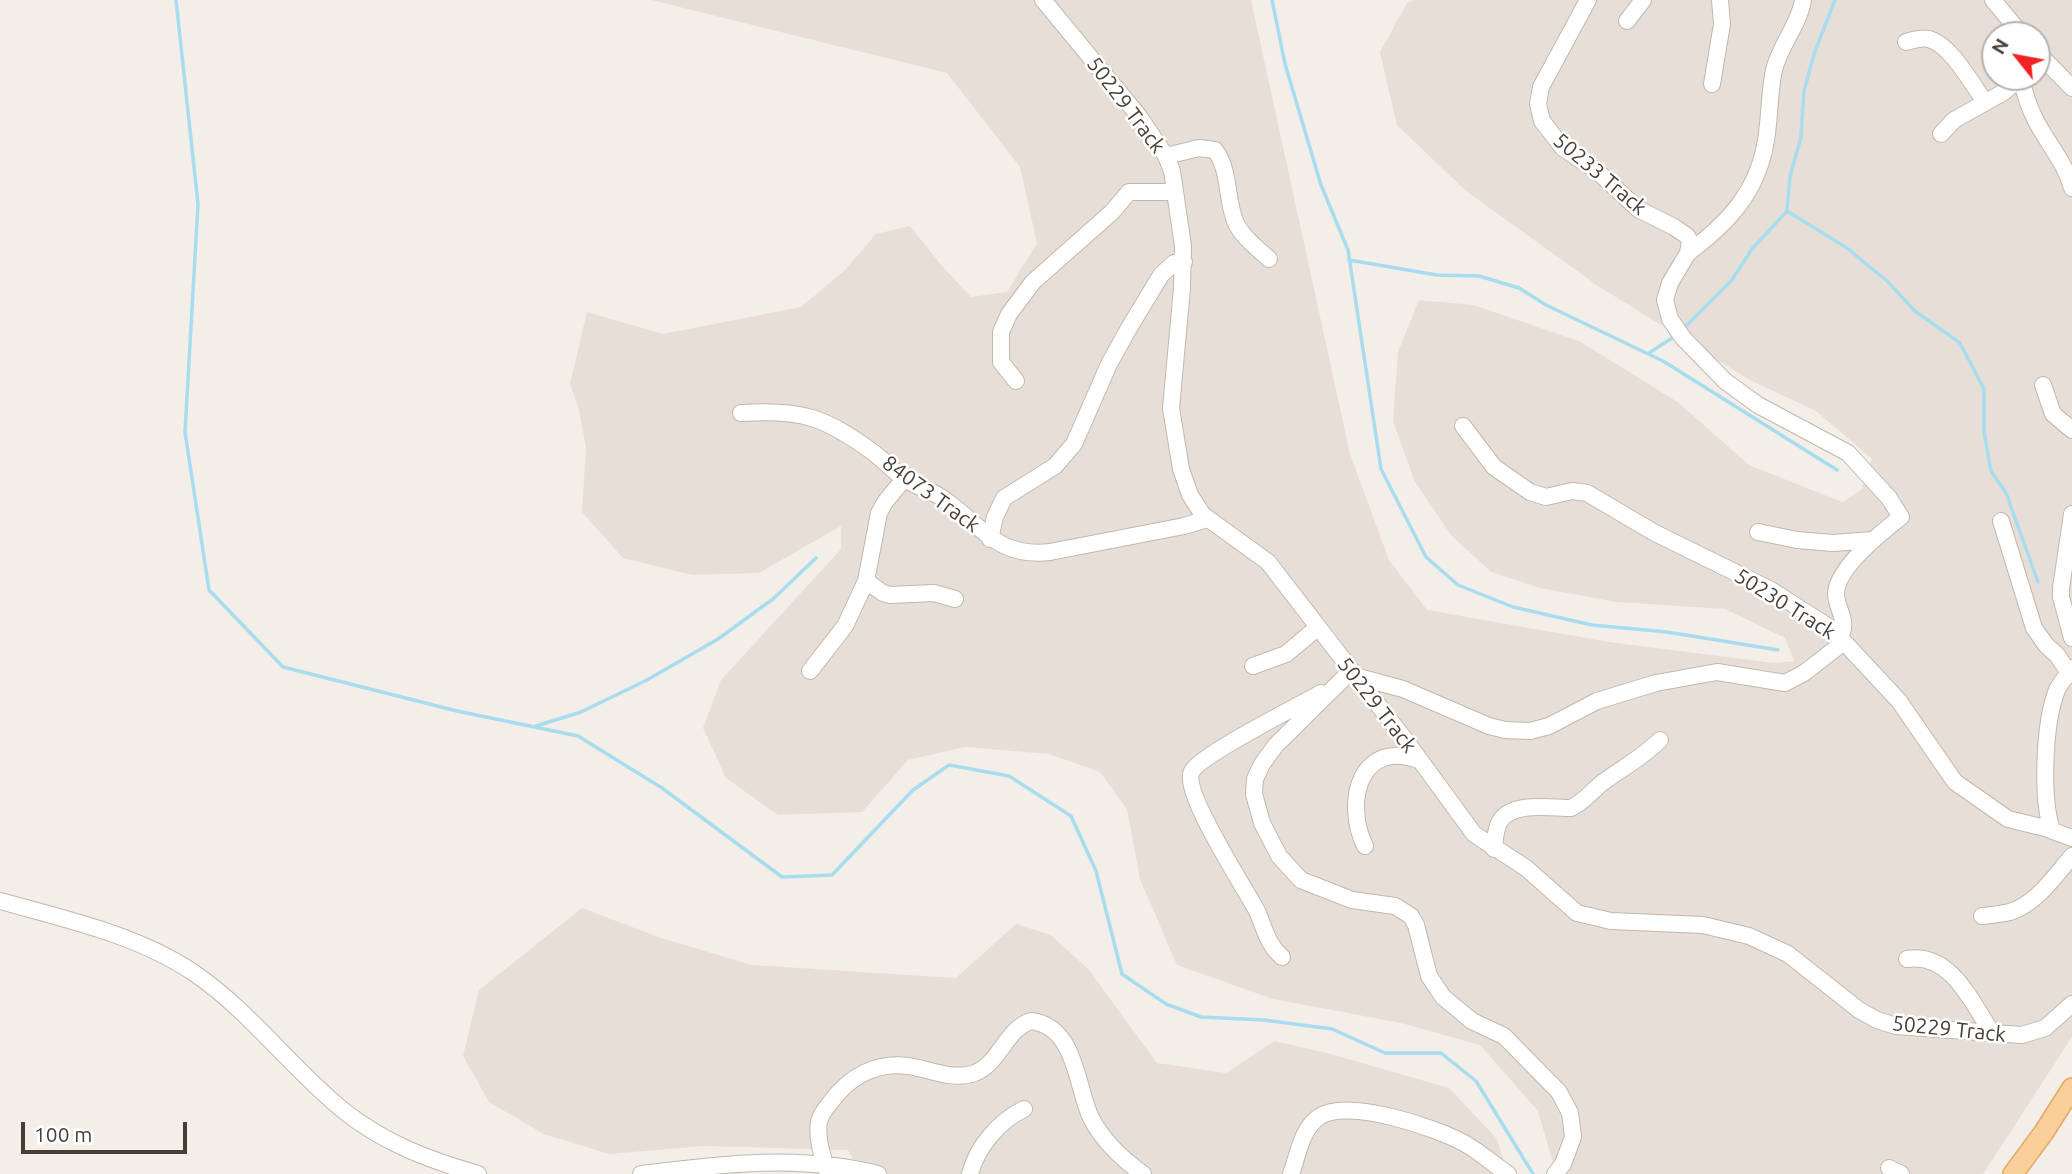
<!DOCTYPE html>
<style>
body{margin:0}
#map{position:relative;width:2072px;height:1174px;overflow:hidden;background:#f3eee8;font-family:Ubuntu,sans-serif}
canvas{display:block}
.north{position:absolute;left:1981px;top:21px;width:70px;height:70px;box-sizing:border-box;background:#fff;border:2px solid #b5b2af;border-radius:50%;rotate:301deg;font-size:19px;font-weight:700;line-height:28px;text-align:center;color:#473e37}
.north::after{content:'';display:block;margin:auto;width:24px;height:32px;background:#f22124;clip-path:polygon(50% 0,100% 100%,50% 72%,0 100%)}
.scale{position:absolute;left:21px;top:1122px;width:166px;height:32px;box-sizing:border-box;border:4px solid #473e37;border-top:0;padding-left:9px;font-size:21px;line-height:24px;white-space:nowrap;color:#473e37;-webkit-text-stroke:5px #fff;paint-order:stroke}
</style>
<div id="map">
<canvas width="2072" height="1174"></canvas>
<div class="north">N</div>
<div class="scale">100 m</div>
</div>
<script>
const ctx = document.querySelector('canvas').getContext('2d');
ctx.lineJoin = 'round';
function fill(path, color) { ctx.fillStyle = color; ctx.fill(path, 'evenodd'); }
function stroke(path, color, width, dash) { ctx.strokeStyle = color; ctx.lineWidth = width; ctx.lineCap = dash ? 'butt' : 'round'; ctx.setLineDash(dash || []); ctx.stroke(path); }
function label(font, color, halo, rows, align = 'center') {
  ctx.font = font + ' Ubuntu,sans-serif'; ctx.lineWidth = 5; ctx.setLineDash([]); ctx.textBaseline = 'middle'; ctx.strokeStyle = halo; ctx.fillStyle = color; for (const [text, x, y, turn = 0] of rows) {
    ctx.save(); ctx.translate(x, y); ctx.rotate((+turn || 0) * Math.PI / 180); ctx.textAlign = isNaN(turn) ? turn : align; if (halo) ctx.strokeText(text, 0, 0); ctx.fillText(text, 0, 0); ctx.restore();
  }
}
const residential = new Path2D(`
 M 651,0 L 1251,0 L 1350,454 L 1389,560 L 1427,610 L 1609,642 L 1774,663 L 1794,661 L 1785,638 L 1725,609 L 1616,602 L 1540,588 L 1491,572 L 1451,535 L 1414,480 L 1393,421 L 1398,352 L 1419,300 L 1474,305 L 1581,342 L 1679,403 L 1749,465 L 1842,502 L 1861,490 L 1872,459 L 1816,411 L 1750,380 L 1598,286 L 1466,191 L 1397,125 L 1380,52 L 1407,3 L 1414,0 L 2072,0 L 2072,1037 L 1983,1174 L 1556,1174 L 1538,1111 L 1480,1045 L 1401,1023 L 1273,999 L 1177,965 L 1140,879 L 1127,809 L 1100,772 L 1049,754 L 965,747 L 908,760 L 862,812 L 778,815 L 726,778 L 703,728 L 721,680 L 841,549 L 841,526 L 759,573 L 692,575 L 623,558 L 582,512 L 586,448 L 579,409 L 570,384 L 587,312 L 663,334 L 801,307 L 844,271 L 876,234 L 910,226 L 942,266 L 971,297 L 1007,292 L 1037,243 L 1020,167 L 947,73 ZM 1995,35 L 2037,35 L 2037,77 L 1995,77 Z
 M 582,908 L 661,938 L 752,965 L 956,978 L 1016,924 L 1051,935 L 1089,970 L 1157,1063 L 1226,1073 L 1274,1041 L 1327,1053 L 1449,1088 L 1497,1139 L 1508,1174 L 862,1174 L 848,1150 L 704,1146 L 609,1154 L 544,1134 L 489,1102 L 463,1056 L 479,990 Z`);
const stream = new Path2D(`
 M 176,0 L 198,204 L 185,432 L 209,590 L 283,667 L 457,711 L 578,736 L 662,788 L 782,877 L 832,875 L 913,790 L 949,765 L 1009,776 L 1071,816 L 1096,871 L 1122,974 L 1166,1004 L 1201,1017 L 1264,1020 L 1332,1029 L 1385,1053 L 1441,1053 L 1476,1081 L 1533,1174
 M 1272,0 L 1285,64 L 1321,185 L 1348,250 L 1381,469 L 1426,557 L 1458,585 L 1513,607 L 1592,625 L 1667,632 L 1778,650
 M 1787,211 L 1847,248 L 1887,281 L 1915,311 L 1960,343 L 1984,389 L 1984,432 L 1991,471 L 2006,493 L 2038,582
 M 1349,260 L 1437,275 L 1479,276 L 1519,288 L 1546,305 L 1663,361 L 1837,470
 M 1683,329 L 1732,280 L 1752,249 L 1787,211 L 1790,177 L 1801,137 L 1804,91 L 1814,54 L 1835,0
 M 1649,353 L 1675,336
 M 536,726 L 581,712 L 647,680 L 718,639 L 773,599 L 816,558`);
const minor = new Path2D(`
 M 1043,0 L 1138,115 L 1166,156 L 1172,171 L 1183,246 L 1182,288 L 1171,408 L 1181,469 L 1190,495 L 1203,515 L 1268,562 L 1406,741 L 1474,834 L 1526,868 L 1577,913 L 1611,921 L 1703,925 L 1749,936 L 1788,954 L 1859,1010 L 1877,1020 L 1896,1026 L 2022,1035 L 2045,1028 L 2072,1004
 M 1588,0 L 1541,87 L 1538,104 L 1542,121 L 1563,148 L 1597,171 L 1638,209 L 1674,227 L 1687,236 L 1690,241 L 1688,253 L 1670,283 L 1665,300 L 1670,319 L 1683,338 L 1725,381 L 1758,405 L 1848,453 L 1889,498 L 1901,517 C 1883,531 1835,569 1836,595 C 1837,610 1849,621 1840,636
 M 1993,0 L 2022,35
 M 1627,21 L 1643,0
 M 1906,42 C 1913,40 1922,37 1929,39 C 1951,45 1972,84 1985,102
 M 2037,52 L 2072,88
 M 2021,77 C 2024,92 2028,105 2035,119 C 2047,143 2065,162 2072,188
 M 1712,84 L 1722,24 L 1720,0
 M 1941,134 L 1954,120 L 2004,92 L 2021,77
 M 1166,156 L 1199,148 L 1215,150 C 1230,170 1226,198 1235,221 C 1241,236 1257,248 1269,259
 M 1688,253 C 1728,223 1758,192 1766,140 C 1770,117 1769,93 1774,70 C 1780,45 1799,25 1803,0
 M 1016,381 L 1001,362 L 1001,332 L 1009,314 L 1033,282 L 1112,212 L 1129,192 L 1175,192
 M 2043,385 L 2053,414 L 2072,430
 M 741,413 C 802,409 825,417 874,453 C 884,461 893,470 903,478 C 916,487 933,490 945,500 C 983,527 998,558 1050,552 L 1184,526 L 1207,519
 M 1463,426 L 1494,467 L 1530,492 L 1546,497 L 1572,491 L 1587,493 L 1655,533 L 1771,590 L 1832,629 L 1899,701 L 1955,782 L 2008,819 L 2045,828 L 2072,838
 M 2072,514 L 2061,588 L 2061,597 L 2072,638
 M 2001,521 L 2034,628 L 2046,645 L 2057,655 L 2069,673
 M 1758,532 L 1797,540 L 1833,543 L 1873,540
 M 990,539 L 995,517 L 1004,498 L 1055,466 L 1074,444 L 1109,364 L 1129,328 L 1161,275 L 1174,263 L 1184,262
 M 866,581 L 883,593 L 890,595 L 934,593 L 955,599
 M 1253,666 L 1286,654 L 1317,628
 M 810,671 L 845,626 L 866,581 L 879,513 L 885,502 L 904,479
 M 1351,671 L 1276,745 L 1262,764 L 1255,779 L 1254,794 L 1262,823 L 1279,856 L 1301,880 L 1352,900 L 1395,906 L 1411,916 L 1416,925 L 1429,976 L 1443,997 L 1472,1021 L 1504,1036 L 1559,1092 L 1570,1113 L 1573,1137 L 1563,1164 L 1555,1174
 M 1355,676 L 1403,689 L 1489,726 L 1505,730 L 1530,731 L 1549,726 L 1597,701 L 1656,683 L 1717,672 L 1785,683 L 1804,673 L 1844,642
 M 2052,830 C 2041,798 2044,722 2057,690 C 2060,682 2068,676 2072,668
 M 1365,846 C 1343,801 1361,737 1421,761
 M 1494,849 C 1495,840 1495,829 1500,821 C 1513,801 1551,808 1571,808 C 1584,802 1591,792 1602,783 C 1622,768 1642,758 1660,740
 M 0,901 C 65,919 138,935 194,973 C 251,1012 291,1068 344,1111 C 384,1143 429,1160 478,1174
 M 1982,916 C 1991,915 2001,914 2010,912 C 2036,904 2055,876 2072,856
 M 1282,957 C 1267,944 1265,929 1257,911 C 1245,888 1181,791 1192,771 C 1202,754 1298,706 1321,693
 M 1907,959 C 1952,952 1972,1004 1993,1034
 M 1889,1168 L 1901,1174
 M 641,1174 C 722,1164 798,1154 878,1174
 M 828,1174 C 823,1158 816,1138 819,1121 C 821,1114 826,1108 830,1103 C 849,1077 875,1062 908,1066 C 929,1069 952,1080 972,1074 C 1000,1065 1005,1029 1031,1021 C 1076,1026 1076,1086 1091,1118 C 1103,1141 1122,1159 1143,1174
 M 970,1174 C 977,1147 999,1121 1024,1109
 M 1291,1174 C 1298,1156 1301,1129 1319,1117 C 1347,1097 1436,1128 1464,1143 C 1480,1152 1493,1164 1508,1174`);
const major = new Path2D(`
 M 2013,1174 L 2044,1132 L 2072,1088`);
const streetNames = [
 ["50229 Track",1126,105,53],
 ["50233 Track",1600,174,40],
 ["84073 Track",931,494,36],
 ["50230 Track",1785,604,32],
 ["50229 Track",1377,705,52],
 ["50229 Track",1949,1029,6]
];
fill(residential, '#e7dfd7');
stroke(stream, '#a7ddee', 3.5);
stroke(minor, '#c2b7ae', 18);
stroke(major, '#e0a96a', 22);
stroke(minor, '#fff', 16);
stroke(major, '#facf9a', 19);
label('21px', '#473e37', '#fff', streetNames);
</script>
